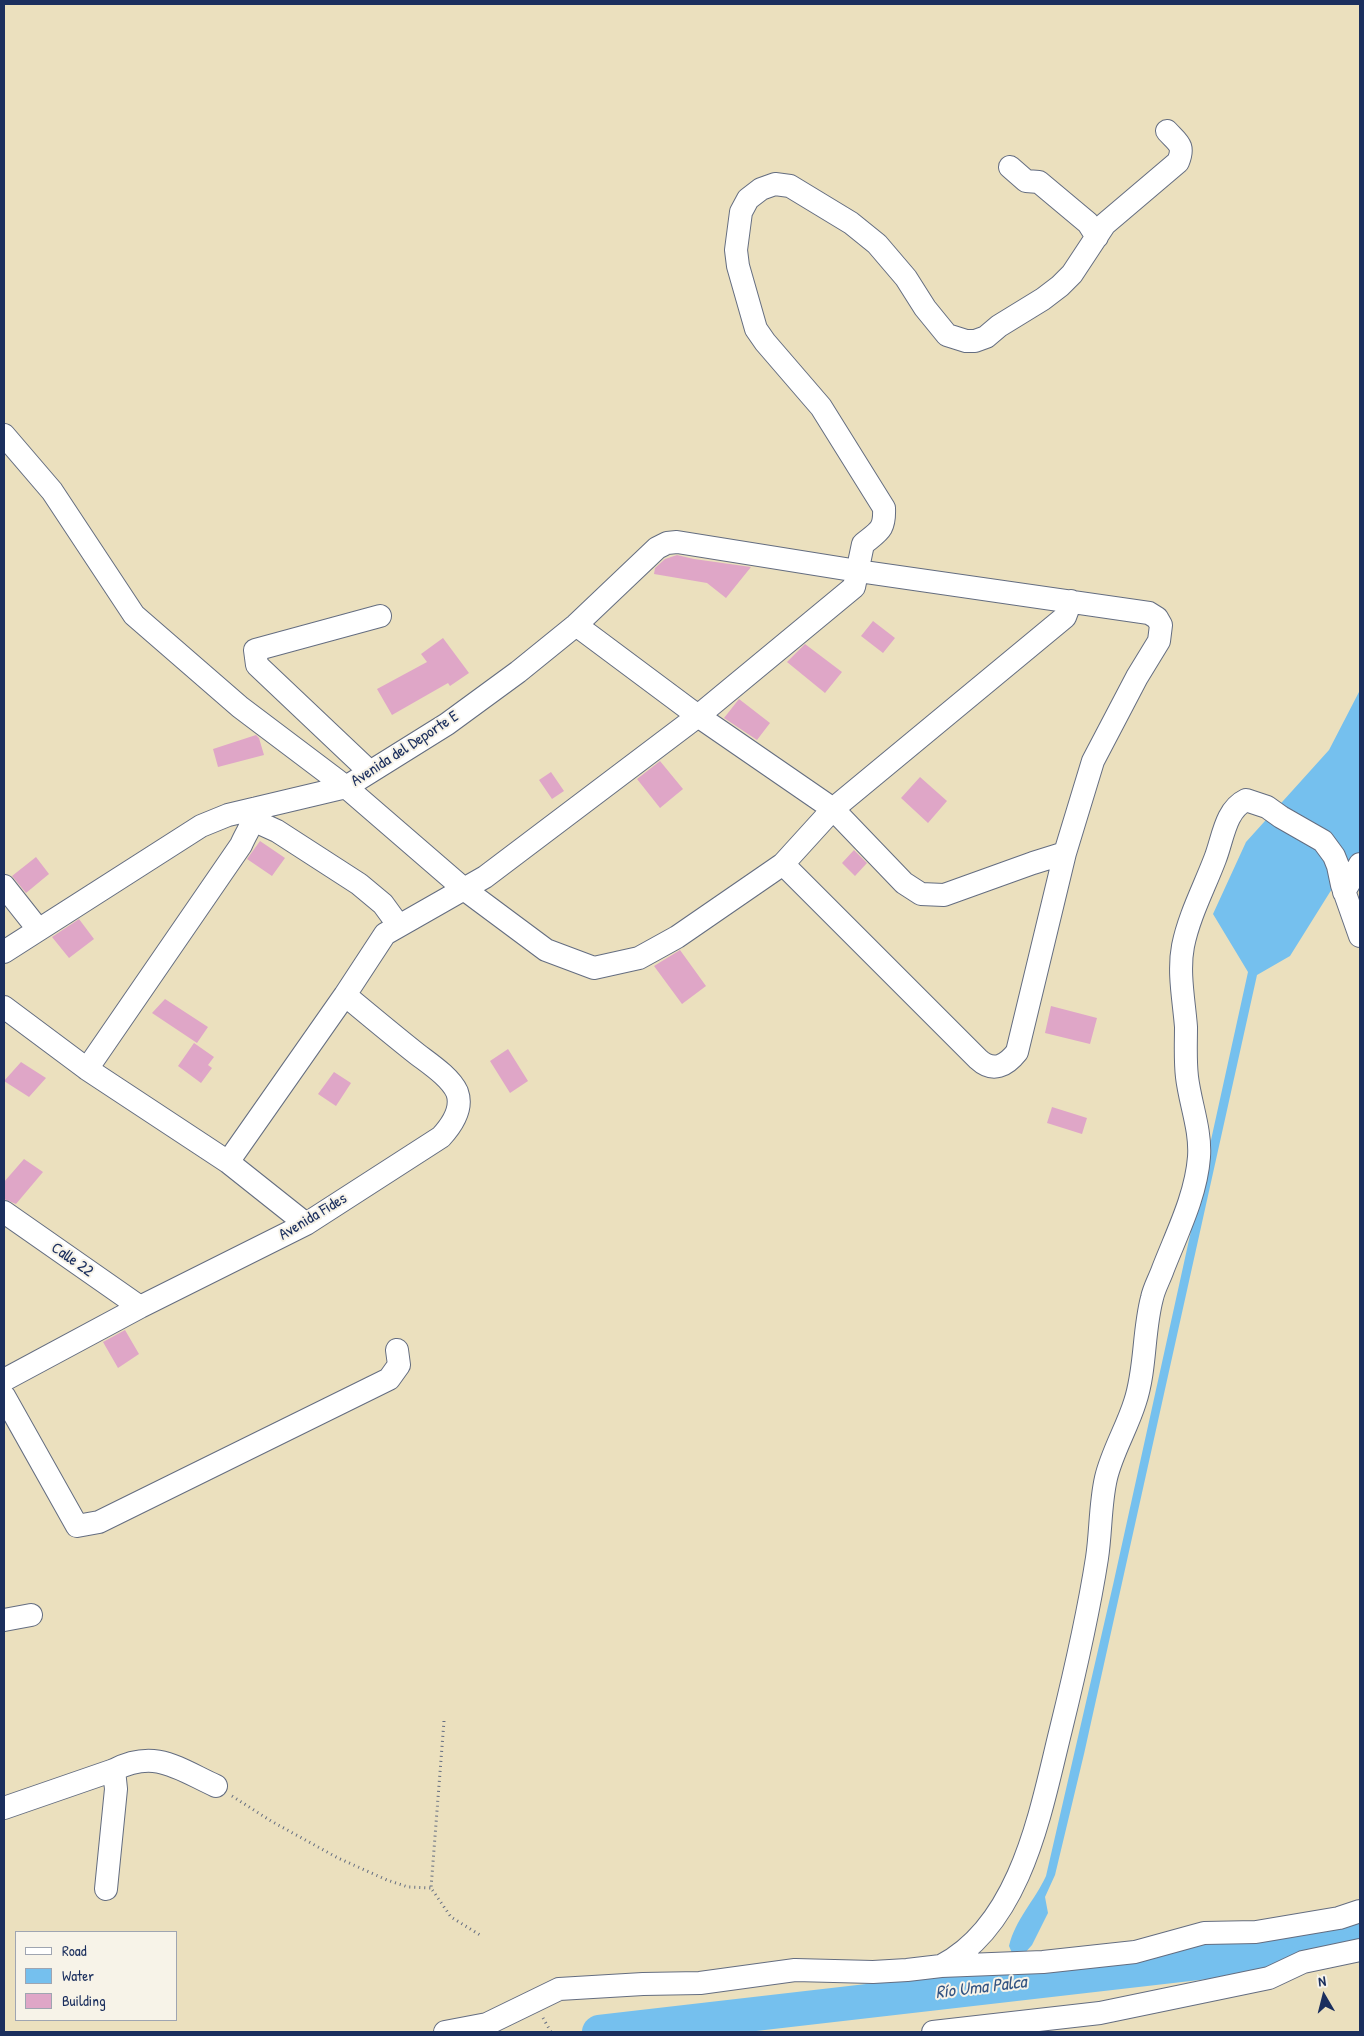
<!DOCTYPE html>
<meta charset="utf-8">
<style>
body{margin:0}
#map{position:relative;width:1364px;height:2036px;overflow:hidden;background:#ebe0be;font-family:"Patrick Hand",sans-serif}
canvas{display:block}
.frame{position:absolute;inset:0;border:5px solid #1b2f5e;pointer-events:none}
.legend{position:absolute;left:15px;top:1931px;width:162px;height:90px;box-sizing:border-box;background:#f7f3e8;border:1px solid #9fa5b1;margin:0;padding:6px 9px;list-style:none;font-size:15px;color:#1b2f5e}
.legend li{display:flex;align-items:center;gap:10px;height:25px}
.legend b{width:25px;border:1px solid #9fa5b1}
.north{position:absolute;left:1299px;top:1971px;width:50px;height:50px;-webkit-text-stroke:4px #f7f3e8;paint-order:stroke;rotate:352deg;font-size:14px;font-weight:700;line-height:20px;text-align:center;color:#1b2f5e}
.north::after{content:'';display:block;margin:auto;width:18px;height:22px;background:#1b2f5e;clip-path:polygon(50% 0,100% 100%,50% 72%,0 100%)}
</style>
<div id="map">
<canvas width="1364" height="2036"></canvas>
<div class="frame"></div>
<ul class="legend">
<li><b style="height:6px;background:#fff"></b>Road</li>
<li><b style="height:14px;background:#75c0ee"></b>Water</li>
<li><b style="height:14px;background:#dfa6c7"></b>Building</li>
</ul>
<div class="north">N</div>
</div>
<script>
const ctx = document.querySelector('canvas').getContext('2d');
ctx.lineJoin = 'round';
function fill(path, color) { ctx.fillStyle = color; ctx.fill(path, 'evenodd'); }
function stroke(path, color, width, dash) { ctx.strokeStyle = color; ctx.lineWidth = width; ctx.lineCap = dash ? 'butt' : 'round'; ctx.setLineDash(dash || []); ctx.stroke(path); }
function label(font, color, halo, rows, align = 'center') {
  ctx.font = font + ' "Patrick Hand",sans-serif'; ctx.lineWidth = 4; ctx.setLineDash([]); ctx.textBaseline = 'middle'; ctx.strokeStyle = halo; ctx.fillStyle = color; for (const [text, x, y, turn = 0] of rows) {
    ctx.save(); ctx.translate(x, y); ctx.rotate((+turn || 0) * Math.PI / 180); ctx.textAlign = isNaN(turn) ? turn : align; if (halo) ctx.strokeText(text, 0, 0); ctx.fillText(text, 0, 0); ctx.restore();
  }
}
const water = new Path2D(`
 M 1360,690 L 1360,853 L 1330,892 L 1290,956 L 1257,975 L 1084,1754 L 1055,1875 L 1045,1897 L 1048,1913 L 1032,1945 L 1024,1954 L 1012,1953 L 1009,1946 C 1015,1920 1035,1900 1046,1876 L 1113,1585 L 1248,972 L 1213,914 L 1246,842 L 1329,750 Z`);
const stream = new Path2D(`
 M 988,1988 L 988,1978 L 1001,1972`);
const river = new Path2D(`
 M 599,2032 L 1241,1958 L 1298,1948 L 1360,1931`);
const building = new Path2D(`
 M 677,555 L 694,559 L 751,567 L 726,598 L 707,583 L 654,574 L 655,568 L 665,559 Z
 M 873,621 L 895,638 L 883,653 L 861,636 Z
 M 443,638 L 469,673 L 450,686 L 448,683 L 392,715 L 377,689 L 427,662 L 421,654 Z
 M 805,644 L 842,672 L 825,693 L 787,662 Z
 M 739,699 L 770,723 L 757,740 L 724,718 Z
 M 256,735 L 259,738 L 264,755 L 218,767 L 213,749 Z
 M 660,761 L 683,789 L 660,808 L 637,779 Z
 M 551,772 L 564,791 L 552,799 L 539,780 Z
 M 920,777 L 947,801 L 928,823 L 901,798 Z
 M 260,841 L 285,858 L 272,876 L 247,859 Z
 M 854,850 L 867,863 L 855,876 L 842,863 Z
 M 36,857 L 49,874 L 26,893 L 12,876 Z
 M 79,919 L 94,939 L 69,958 L 52,937 Z
 M 680,950 L 706,986 L 682,1004 L 654,966 Z
 M 165,999 L 208,1027 L 197,1043 L 152,1013 Z
 M 1051,1006 L 1097,1018 L 1090,1044 L 1045,1033 Z
 M 194,1043 L 214,1057 L 208,1065 L 212,1068 L 201,1083 L 178,1066 Z
 M 508,1049 L 528,1081 L 510,1093 L 490,1061 Z
 M 21,1062 L 46,1078 L 29,1097 L 4,1081 Z
 M 334,1072 L 351,1083 L 336,1106 L 318,1094 Z
 M 1052,1107 L 1087,1118 L 1082,1134 L 1047,1123 Z
 M 24,1159 L 43,1172 L 16,1204 L 4,1199 L 4,1182 Z
 M 125,1330 L 139,1354 L 118,1368 L 103,1342 Z`);
const path = new Path2D(`
 M 444,1721 L 431,1888 L 451,1917 L 480,1935
 M 232,1796 L 271,1821 L 338,1858 L 387,1880 L 408,1887 L 431,1888
 M 543,2018 L 551,2032`);
const minor = new Path2D(`
 M 1010,167 L 1026,181 L 1039,182 L 1088,223 L 1097,237
 M 4,435 L 52,491 L 134,615 L 240,707 L 346,787 L 464,889 L 546,950 L 594,968 L 639,958 L 677,937 L 783,864 L 833,809 L 1065,617 L 1071,601
 M 370,772 L 257,665 L 255,650 L 380,616
 M 255,821 L 277,831 L 359,884 L 383,904 L 399,926
 M 783,864 L 978,1059 C 993,1073 1006,1066 1017,1052 L 1065,853
 M 4,886 L 38,929
 M 1344,892 L 1360,864
 M 4,952 L 201,826 L 228,815 L 346,787 L 447,724 L 518,672 L 576,625 L 657,548 L 667,543 L 677,542 L 858,571 L 1149,613 L 1157,618 L 1161,625 L 1159,641 L 1137,677 L 1093,761 L 1065,853 L 1033,863 L 944,895 L 921,894 L 904,883 L 833,809 L 698,716 L 576,625
 M 4,1007 L 87,1069 L 228,1162 L 306,1224
 M 87,1069 L 241,845 C 247,831 254,823 257,808
 M 228,1162 L 345,995 L 385,934 L 485,877 L 698,716 L 854,587 L 863,544 C 879,531 885,530 884,508 L 821,407 L 765,342 L 756,329 L 738,266 L 736,250 L 741,212 L 748,199 L 761,189 L 775,184 L 790,186 L 851,223 L 877,244 L 906,278 L 925,308 L 947,335 L 966,341 L 975,341 L 986,337 L 999,326 L 1043,299 L 1060,286 L 1072,274 L 1105,224 L 1178,162 C 1185,145 1178,143 1167,131
 M 4,1212 L 140,1307
 M 4,1380 L 140,1307 L 306,1224 L 441,1137 C 452,1125 463,1108 457,1092 C 450,1077 430,1064 417,1054 C 393,1035 369,1015 345,995
 M 4,1396 L 77,1526 L 99,1522 L 389,1379 L 399,1365 L 397,1350
 M 4,1620 L 31,1615
 M 4,1808 L 114,1770 C 155,1749 177,1768 216,1786
 M 106,1889 L 116,1789 L 114,1770
 M 941,1966 C 1022,1924 1041,1809 1061,1729 C 1075,1672 1088,1616 1097,1558 C 1101,1532 1100,1504 1106,1478 C 1112,1452 1127,1428 1135,1402 C 1146,1369 1143,1332 1152,1298 C 1154,1288 1160,1278 1163,1269 C 1177,1233 1196,1196 1199,1157 C 1201,1130 1190,1103 1187,1077 C 1185,1060 1186,1044 1186,1027 C 1184,1001 1178,972 1183,946 C 1189,916 1204,888 1215,859 C 1223,839 1225,810 1246,800 L 1267,807 L 1281,817 L 1323,841 L 1334,856 L 1338,866 L 1342,885 L 1360,936
 M 445,2032 L 487,2024 L 559,1989 L 643,1984 L 700,1983 L 795,1970 L 873,1972 L 907,1970 L 941,1966 L 1043,1962 L 1135,1952 L 1204,1933 L 1256,1932 L 1339,1918 L 1360,1911
 M 933,2032 L 1100,2013 L 1269,1978 L 1303,1962 L 1360,1950`);
const streetNames = [
 ["Avenida del Deporte E",405,749,-33],
 ["Avenida Fides",313,1217,-31],
 ["Calle 22",72,1260,35]
];
const waterNames = [
 ["Río Uma Palca",981,1988,-7]
];
fill(water, '#75c0ee');
stroke(stream, '#75c0ee', 5.5);
stroke(river, '#75c0ee', 34);
fill(building, '#dfa6c7');
stroke(minor, '#646d80', 24);
stroke(path, '#646d80', 3, [1, 4]);
stroke(minor, '#fff', 22);
label('16px', '#1b2f5e', '#f7f3e8', streetNames);
label('italic 18px', '#325382', '#f7f3e8', waterNames);
</script>
